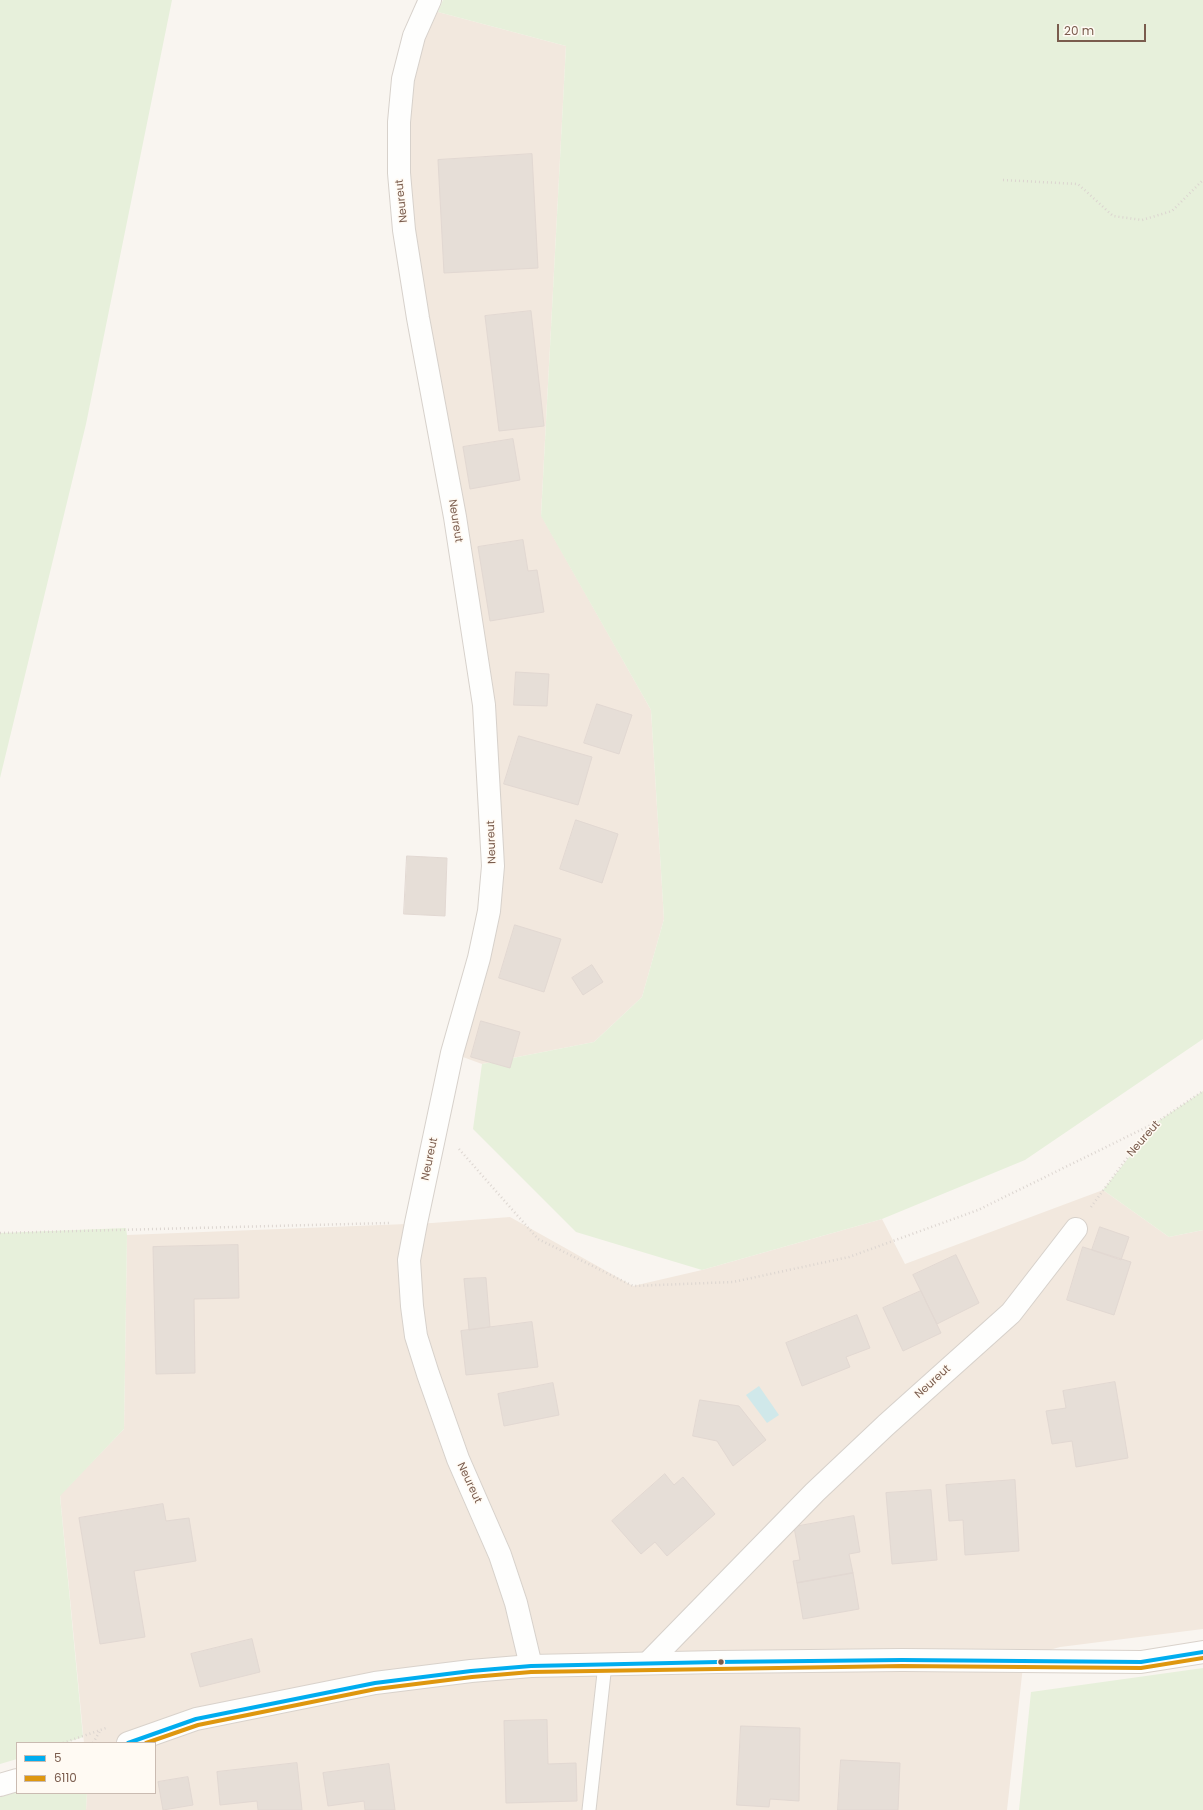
<!DOCTYPE html>
<style>
body{margin:0}
#map{position:relative;width:1203px;height:1810px;overflow:hidden;background:#f9f5f0;font-family:Poppins,sans-serif}
canvas{display:block}
.legend{position:absolute;left:16px;top:1742px;width:140px;height:52px;box-sizing:border-box;background:#fffaf3;border:1px solid #cabbb1;margin:0;padding:5px 7px;list-style:none;font-size:12px;color:#7a5c4d}
.legend li{display:flex;align-items:center;gap:8px;height:20px}
.legend b{width:20px;border:1px solid #cabbb1}
.scale{position:absolute;left:1057px;top:24px;width:89px;height:18px;box-sizing:border-box;border:2px solid #7a5c4d;border-top:0;padding-left:5px;font-size:12px;line-height:14px;white-space:nowrap;color:#7a5c4d;-webkit-text-stroke:3px #fffaf3;paint-order:stroke}
</style>
<div id="map">
<canvas width="1203" height="1810"></canvas>
<ul class="legend">
<li><b style="height:5px;background:#00adef"></b>5</li>
<li><b style="height:5px;background:#de970f"></b>6110</li>
</ul>
<div class="scale">20 m</div>
</div>
<script>
const ctx = document.querySelector('canvas').getContext('2d');
ctx.lineJoin = 'round';
function fill(path, color) { ctx.fillStyle = color; ctx.fill(path, 'evenodd'); }
function stroke(path, color, width, dash) { ctx.strokeStyle = color; ctx.lineWidth = width; ctx.lineCap = dash ? 'butt' : 'round'; ctx.setLineDash(dash || []); ctx.stroke(path); }
function label(font, color, halo, rows, align = 'center') {
  ctx.font = font + ' Poppins,sans-serif'; ctx.lineWidth = 3; ctx.setLineDash([]); ctx.textBaseline = 'middle'; ctx.strokeStyle = halo; ctx.fillStyle = color; for (const [text, x, y, turn = 0] of rows) {
    ctx.save(); ctx.translate(x, y); ctx.rotate((+turn || 0) * Math.PI / 180); ctx.textAlign = isNaN(turn) ? turn : align; if (halo) ctx.strokeText(text, 0, 0); ctx.fillText(text, 0, 0); ctx.restore();
  }
}
const residential = new Path2D(`
 M 425,12 L 438,12 L 566,46 L 541,515 L 651,710 L 664,919 L 642,997 L 594,1042 L 482,1064 L 452,1053 L 479,958 L 489,778 L 399,173 Z
 M 1103,1190 L 1169,1237 L 1203,1230 L 1203,1629 L 1060,1647 L 1024,1657 L 1007,1810 L 86,1810 L 87,1793 L 155,1793 L 155,1743 L 84,1743 L 60,1495 L 124,1429 L 127,1235 L 432,1223 L 510,1217 L 633,1286 L 702,1270 L 882,1219 L 905,1264 Z`);
const green = new Path2D(`
 M 0,0 L 172,0 L 86,424 L 0,778 Z
 M 443,0 L 1203,0 L 1203,1039 L 1025,1160 L 882,1219 L 702,1270 L 576,1232 L 473,1129 L 482,1064 L 594,1042 L 642,997 L 664,919 L 651,710 L 541,516 L 566,46 L 438,12 Z
 M 1203,1091 L 1203,1230 L 1169,1237 L 1103,1190 L 1157,1122 Z
 M 126,1228 L 127,1235 L 124,1429 L 60,1496 L 83,1737 L 65,1743 L 17,1743 L 17,1759 L 0,1764 L 0,1233 Z
 M 1203,1668 L 1203,1810 L 1019,1810 L 1031,1692 Z
 M 17,1792 L 87,1793 L 86,1810 L 0,1810 L 0,1797 Z`);
const water = new Path2D(`
 M 759,1386 L 779,1415 L 767,1423 L 746,1395 Z`);
const building = new Path2D(`
 M 532,154 L 538,268 L 444,273 L 438,160 Z
 M 531,311 L 544,426 L 499,431 L 485,316 Z
 M 513,439 L 520,480 L 470,489 L 463,447 Z
 M 523,540 L 528,571 L 537,570 L 544,612 L 490,621 L 478,547 Z
 M 516,672 L 549,674 L 547,706 L 514,705 Z
 M 597,704 L 632,715 L 619,754 L 584,743 Z
 M 519,736 L 592,757 L 578,805 L 504,784 Z
 M 576,820 L 618,834 L 602,883 L 560,869 Z
 M 407,856 L 447,858 L 445,916 L 404,914 Z
 M 515,925 L 561,939 L 544,992 L 499,978 Z
 M 592,965 L 603,982 L 583,995 L 572,978 Z
 M 481,1021 L 520,1032 L 510,1068 L 471,1057 Z
 M 1100,1227 L 1129,1237 L 1121,1260 L 1092,1250 Z
 M 238,1245 L 239,1298 L 194,1299 L 195,1373 L 156,1374 L 153,1247 Z
 M 1083,1247 L 1131,1262 L 1114,1315 L 1067,1300 Z
 M 956,1255 L 979,1303 L 937,1324 L 913,1275 Z
 M 486,1278 L 490,1327 L 469,1330 L 464,1279 Z
 M 921,1291 L 941,1333 L 903,1351 L 883,1308 Z
 M 857,1315 L 870,1348 L 846,1357 L 850,1367 L 802,1386 L 786,1343 Z
 M 532,1322 L 538,1367 L 466,1375 L 461,1331 Z
 M 1115,1382 L 1128,1458 L 1076,1467 L 1072,1441 L 1052,1444 L 1046,1411 L 1066,1408 L 1063,1391 Z
 M 553,1383 L 559,1415 L 504,1426 L 498,1394 Z
 M 700,1400 L 739,1406 L 766,1440 L 733,1466 L 717,1441 L 693,1436 Z
 M 665,1474 L 674,1485 L 683,1477 L 715,1514 L 667,1556 L 655,1542 L 641,1554 L 612,1521 Z
 M 1015,1480 L 1019,1551 L 965,1555 L 963,1520 L 949,1521 L 946,1485 Z
 M 931,1490 L 937,1560 L 892,1564 L 886,1493 Z
 M 163,1504 L 166,1521 L 189,1518 L 196,1561 L 134,1571 L 145,1637 L 100,1644 L 79,1518 Z
 M 854,1516 L 860,1552 L 849,1554 L 853,1573 L 797,1583 L 793,1561 L 800,1560 L 794,1527 Z
 M 853,1573 L 859,1609 L 803,1619 L 797,1583 Z
 M 252,1639 L 260,1672 L 200,1687 L 191,1654 Z
 M 547,1720 L 548,1764 L 576,1763 L 577,1801 L 506,1803 L 504,1721 Z
 M 741,1726 L 800,1728 L 799,1801 L 770,1799 L 769,1807 L 737,1805 Z
 M 841,1760 L 900,1763 L 898,1810 L 838,1810 Z
 M 297,1763 L 302,1810 L 258,1810 L 257,1801 L 220,1805 L 217,1772 Z
 M 389,1764 L 395,1810 L 365,1810 L 364,1801 L 328,1806 L 323,1773 Z
 M 188,1777 L 193,1805 L 163,1810 L 158,1782 Z`);
const path = new Path2D(`
 M 1003,180 L 1078,184 L 1113,216 L 1142,220 L 1172,211 L 1203,180
 M 459,1149 L 538,1239 L 633,1286 L 733,1282 L 849,1257 L 978,1210 L 1157,1122
 M 1091,1207 L 1124,1162 L 1157,1122 L 1203,1091
 M 0,1233 L 389,1223
 M 63,1743 L 106,1728
 M 93,1743 L 100,1731`);
const lane = new Path2D(`
 M 589,1810 L 605,1664`);
const street = new Path2D(`
 M 430,0 L 414,36 L 403,79 L 399,122 L 399,173 L 404,230 L 418,318 L 455,517 L 484,705 L 493,866 L 489,911 L 479,958 L 452,1053 L 416,1223 L 409,1260 L 412,1306 L 416,1336 L 428,1374 L 458,1459 L 500,1555 L 516,1603 L 531,1666
 M 648,1663 L 815,1492 L 886,1425 L 1011,1313 L 1076,1229`);
const secondary = new Path2D(`
 M 128,1743 L 196,1719 L 375,1683 L 471,1671 L 531,1666 L 718,1662 L 902,1660 L 1141,1662 L 1203,1652
 M 0,1785 L 17,1780`);
const bus1 = new Path2D(`
 M 128,1743 L 196,1719 L 375,1683 L 471,1671 L 531,1666 L 718,1662 L 902,1660 L 1141,1662 L 1203,1652`);
const bus2 = new Path2D(`
 M 146,1743 L 198,1725 L 376,1689 L 472,1677 L 531,1672 L 902,1666 L 1141,1668 L 1203,1658`);
const markers = [
 [721,1662,3.5,"#7a5c4d"]
];
const streetNames = [
 ["Neureut",402,201,-96],
 ["Neureut",455,521,81],
 ["Neureut",492,842,-92],
 ["Neureut",1144,1139,-49],
 ["Neureut",430,1159,-78],
 ["Neureut",933,1382,-42],
 ["Neureut",469,1483,65]
];
fill(residential, '#f2e8de');
fill(green, '#e7f0db');
fill(water, '#d0e8ea');
fill(building, '#e6ded7');
stroke(building, '#e2d8d2', 1);
stroke(lane, '#d7d1cb', 15);
stroke(street, '#d7d1cb', 24);
stroke(secondary, '#d9d2cb', 24);
stroke(path, '#dcd5d0', 2.5, [1, 3]);
stroke(lane, '#fefefd', 13);
stroke(street, '#fefefd', 22);
stroke(secondary, '#fefefd', 22);
stroke(bus1, '#00adef', 4);
stroke(bus2, '#de970f', 4);
for (const [x, y, r, color] of markers) { const dot = new Path2D(); dot.arc(x, y, r, 0, 2 * Math.PI); ctx.fillStyle = color; ctx.fill(dot); stroke(dot, '#fffaf3', 1.5); }
label('11px', '#7a5c4d', '#fffaf3', streetNames);
</script>
